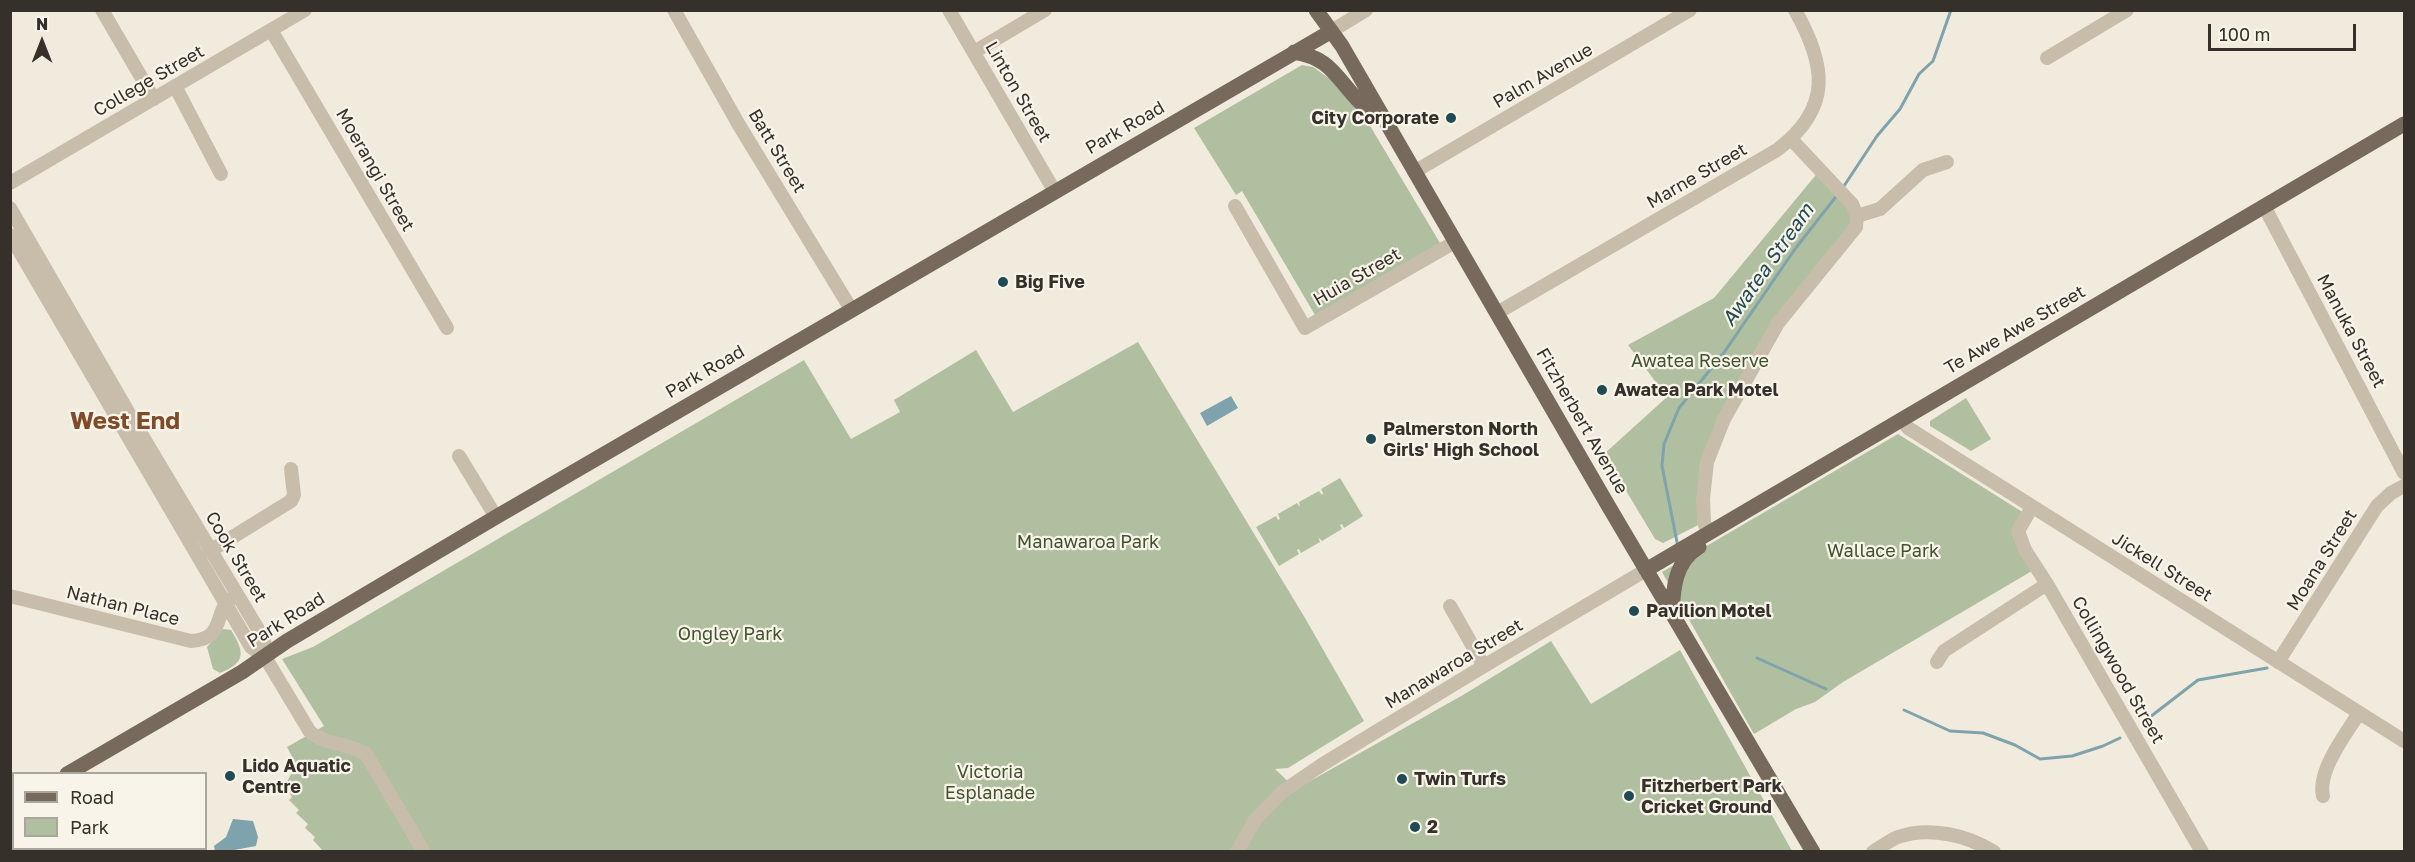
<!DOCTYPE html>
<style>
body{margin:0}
#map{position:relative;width:2415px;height:862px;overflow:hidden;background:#f1ebde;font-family:"Golos Text",sans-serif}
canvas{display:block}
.frame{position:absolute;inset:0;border:12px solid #36302a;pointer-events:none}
.legend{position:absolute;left:12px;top:772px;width:195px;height:78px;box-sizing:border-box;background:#f9f4ea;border:2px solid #aba69d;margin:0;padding:8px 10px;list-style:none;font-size:18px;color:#36302a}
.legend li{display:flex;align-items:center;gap:12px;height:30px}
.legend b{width:30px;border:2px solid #aba69d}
.north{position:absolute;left:12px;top:12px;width:60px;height:60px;-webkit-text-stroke:4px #f9f4ea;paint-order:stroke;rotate:0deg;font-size:16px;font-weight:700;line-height:24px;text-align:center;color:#36302a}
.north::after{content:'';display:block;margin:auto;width:21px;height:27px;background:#36302a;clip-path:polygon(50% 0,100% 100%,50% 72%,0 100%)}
.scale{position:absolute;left:2208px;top:24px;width:148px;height:27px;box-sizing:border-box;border:3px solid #36302a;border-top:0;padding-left:8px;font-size:18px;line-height:21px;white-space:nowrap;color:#36302a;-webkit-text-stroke:4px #f9f4ea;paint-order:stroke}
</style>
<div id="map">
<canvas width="2415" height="862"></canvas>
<div class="frame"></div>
<ul class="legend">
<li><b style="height:8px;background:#77695c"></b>Road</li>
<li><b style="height:16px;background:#afbf9f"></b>Park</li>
</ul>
<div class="north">N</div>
<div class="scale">100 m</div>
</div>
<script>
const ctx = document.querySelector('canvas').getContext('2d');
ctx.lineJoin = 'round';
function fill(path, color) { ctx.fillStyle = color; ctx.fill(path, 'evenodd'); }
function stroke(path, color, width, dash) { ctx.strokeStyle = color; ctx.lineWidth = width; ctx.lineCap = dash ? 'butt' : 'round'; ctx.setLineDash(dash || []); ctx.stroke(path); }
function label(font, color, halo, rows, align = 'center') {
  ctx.font = font + ' "Golos Text",sans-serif'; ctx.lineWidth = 4.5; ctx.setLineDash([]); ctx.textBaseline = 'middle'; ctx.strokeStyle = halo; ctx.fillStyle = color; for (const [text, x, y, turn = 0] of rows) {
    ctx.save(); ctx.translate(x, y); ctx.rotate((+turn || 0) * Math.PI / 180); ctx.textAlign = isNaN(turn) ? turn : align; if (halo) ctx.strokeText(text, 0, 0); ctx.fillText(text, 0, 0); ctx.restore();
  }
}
const green = new Path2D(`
 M 1302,65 L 1313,67 L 1337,84 L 1360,109 L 1440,243 L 1315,315 L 1242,191 L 1236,195 L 1194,128 Z
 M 1820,170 L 1857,216 L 1778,323 L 1707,462 L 1702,523 L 1663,543 L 1655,539 L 1604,454 L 1667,397 L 1628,345 L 1714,298 Z
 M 1138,342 L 1305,618 L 1364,721 L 1288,768 L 1275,769 L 1296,789 L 1463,695 L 1551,641 L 1591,704 L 1680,650 L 1792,851 L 323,851 L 313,840 L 315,837 L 305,828 L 308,824 L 296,813 L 299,810 L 289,800 L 292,797 L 285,786 L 296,764 L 287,747 L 324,726 L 282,659 L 313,647 L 804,360 L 851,439 L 900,412 L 894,400 L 976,350 L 1013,412 Z
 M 1966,398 L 1991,439 L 1971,451 L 1930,426 L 1930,421 Z
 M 1898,434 L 2024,513 L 2018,531 L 2037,568 L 1843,682 L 1815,702 L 1796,709 L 1754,734 L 1662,572 Z
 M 1340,478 L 1363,516 L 1344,528 L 1342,524 L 1340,525 L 1342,529 L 1322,541 L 1318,537 L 1320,542 L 1301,553 L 1299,549 L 1297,550 L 1299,554 L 1279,566 L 1256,527 L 1276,516 L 1278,520 L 1280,519 L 1278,514 L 1297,503 L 1300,507 L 1299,502 L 1319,491 L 1322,495 L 1323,493 L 1321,489 Z
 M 223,629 L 231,630 C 245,653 246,662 220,673 L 213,669 L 207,647 Z`);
const water = new Path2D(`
 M 1231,396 L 1238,408 L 1207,426 L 1200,413 Z
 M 233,819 L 253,821 L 258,837 L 256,846 L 229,851 L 215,851 L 214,846 L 226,837 Z`);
const stream = new Path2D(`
 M 1842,189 L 1877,136 L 1900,109 L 1919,74 L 1933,61 L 1951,10
 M 1678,547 L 1662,466 L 1664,444 L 1679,408 L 1723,354 L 1795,249 L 1838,194
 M 1757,658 L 1826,689
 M 1904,710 L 1950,731 L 1983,733 L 2015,745 L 2040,759 L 2072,756 L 2103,746 L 2120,738
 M 2150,717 L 2198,680 L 2267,668`);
const minor = new Path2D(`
 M 102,10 L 154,99
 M 674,10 L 739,125 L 851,309
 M 949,10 L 1055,192
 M 271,30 L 447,328
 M 1330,32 L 1366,10
 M 974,52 L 1045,10
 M 2047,58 L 2127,10
 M 175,86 L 221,174
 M 1414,172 L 1690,10
 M 10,183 L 305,10
 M 1235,206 L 1305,328 L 1455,242
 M 2264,206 L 2404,473
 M 10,208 L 134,422 L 264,639 L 265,657
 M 1857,216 L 1880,209 L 1923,170 L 1947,162
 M 10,235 L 251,647 L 265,657 L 310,732 C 325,745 349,743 366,754 L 424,852
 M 1497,313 L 1777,150 C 1833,108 1826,65 1795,10
 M 1903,421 L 1908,428 L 2404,741
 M 459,456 L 496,517
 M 2032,507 L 2018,531 L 2025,550 L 2047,584 L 2202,852
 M 1708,533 L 1704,522 L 1703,499 L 1707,462 L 1724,419 L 1778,323 L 1856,227 L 1857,216 L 1852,204 L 1791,139
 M 210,551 L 291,501 L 294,495 L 291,469
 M 10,596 L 191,641 C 226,639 213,612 231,599
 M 1450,606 L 1484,666
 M 1937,662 L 1944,651 L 2047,584
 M 2278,662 L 2377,506 L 2391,493 L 2404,486
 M 2323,796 C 2317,771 2346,734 2359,713
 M 1237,852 L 1255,820 L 1282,792 L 1323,764 L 1484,666 L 1646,570
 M 1873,852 C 1881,847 1890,840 1898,837 C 1929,826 1967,835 1994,852`);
const major = new Path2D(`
 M 1316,10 L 1342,46 L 1609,507 L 1813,852
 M 1294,52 C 1329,58 1334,74 1356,98 C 1362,105 1370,110 1378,115
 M 1646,570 L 2404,124
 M 1672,614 C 1673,589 1675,561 1699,547
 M 67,774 L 242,672 L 287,641 L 496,517 L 1330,32
 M 10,806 L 14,805`);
const markers = [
 [1451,118,6,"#224a55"],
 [1003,282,6,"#224a55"],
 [1602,390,6,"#224a55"],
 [1371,439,6,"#224a55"],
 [1634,611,6,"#224a55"],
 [230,776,6,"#224a55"],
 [1402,779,6,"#224a55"],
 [1629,796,6,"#224a55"],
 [1415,827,6,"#224a55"]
];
const streetNames = [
 ["Palm Avenue",1543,76,-30],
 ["College Street",149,81,-30],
 ["Linton Street",1018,92,60],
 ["Park Road",1125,128,-30],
 ["Batt Street",777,151,59],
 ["Moerangi Street",375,170,60],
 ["Marne Street",1697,176,-30],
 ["Huia Street",1357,277,-30],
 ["Te Awe Awe Street",2015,330,-30],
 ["Manuka Street",2351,331,62],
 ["Park Road",705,372,-30],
 ["Fitzherbert Avenue",1582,421,60],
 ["Cook Street",236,557,59],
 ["Moana Street",2322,560,-58],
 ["Jickell Street",2162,567,32],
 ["Nathan Place",123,606,14],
 ["Park Road",286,620,-32],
 ["Manawaroa Street",1454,664,-31],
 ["Collingwood Street",2118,670,60]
];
const poiNames = [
 ["City Corporate",1439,118,"right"],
 ["Big Five",1015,282],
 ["Awatea Park Motel",1614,390],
 ["Palmerston North",1383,429],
 ["Girls' High School",1383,450],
 ["Pavilion Motel",1646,611],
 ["Lido Aquatic",242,766],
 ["Centre",242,787],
 ["Twin Turfs",1414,779],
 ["Fitzherbert Park",1641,786],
 ["Cricket Ground",1641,807],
 ["2",1427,827]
];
const parkNames = [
 ["Awatea Reserve",1700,361],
 ["Manawaroa Park",1088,542],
 ["Wallace Park",1883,551],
 ["Ongley Park",730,634],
 ["Victoria",990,772],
 ["Esplanade",990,793]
];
const waterNames = [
 ["Awatea Stream",1768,265,-55]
];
const districtNames = [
 ["West End",125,421]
];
fill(green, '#afbf9f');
fill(water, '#7fa3ac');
stroke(stream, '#7fa3ac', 3);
stroke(minor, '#c8bdab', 14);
stroke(major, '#77695c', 15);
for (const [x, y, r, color] of markers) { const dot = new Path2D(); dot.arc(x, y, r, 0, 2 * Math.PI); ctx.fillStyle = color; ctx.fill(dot); stroke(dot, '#f9f4ea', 2); }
label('18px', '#36302a', '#f9f4ea', streetNames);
label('bold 18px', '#36302a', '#f9f4ea', poiNames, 'left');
label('18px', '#40532f', '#f9f4ea', parkNames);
label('italic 20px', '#224a55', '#f9f4ea', waterNames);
label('bold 24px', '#804b28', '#f9f4ea', districtNames);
</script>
